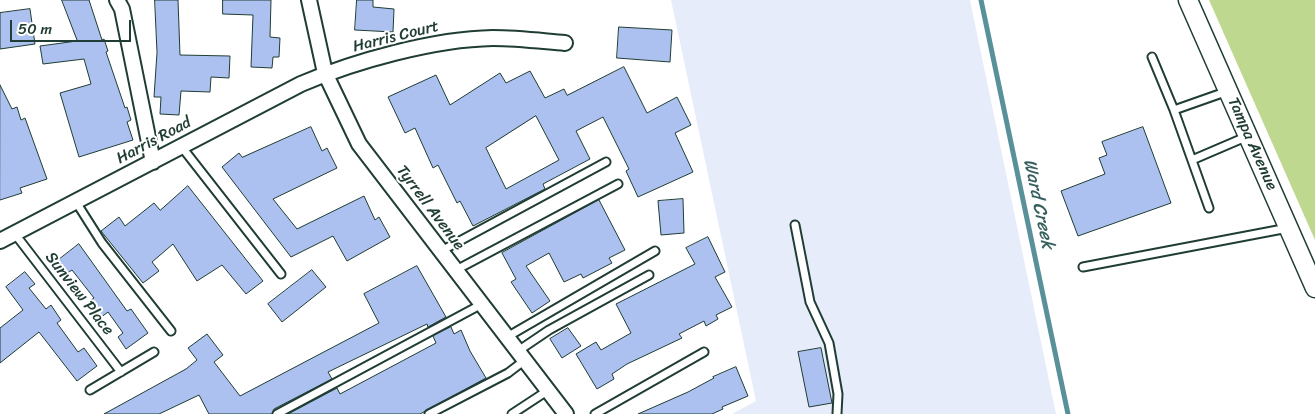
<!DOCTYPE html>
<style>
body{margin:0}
#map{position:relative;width:1315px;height:414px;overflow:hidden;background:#fff;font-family:Sriracha,sans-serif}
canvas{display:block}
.scale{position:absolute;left:10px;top:20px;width:121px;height:22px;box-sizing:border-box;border:2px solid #1f3d34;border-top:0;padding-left:6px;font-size:15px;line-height:18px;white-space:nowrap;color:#1f3d34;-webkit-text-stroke:4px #fff;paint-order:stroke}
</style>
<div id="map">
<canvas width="1315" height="414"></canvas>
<div class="scale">50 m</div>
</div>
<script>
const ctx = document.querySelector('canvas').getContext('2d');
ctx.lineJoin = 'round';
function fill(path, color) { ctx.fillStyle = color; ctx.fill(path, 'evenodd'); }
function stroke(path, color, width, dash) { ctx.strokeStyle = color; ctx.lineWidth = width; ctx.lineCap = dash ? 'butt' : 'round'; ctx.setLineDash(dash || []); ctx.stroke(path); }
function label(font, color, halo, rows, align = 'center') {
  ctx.font = font + ' Sriracha,sans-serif'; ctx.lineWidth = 4; ctx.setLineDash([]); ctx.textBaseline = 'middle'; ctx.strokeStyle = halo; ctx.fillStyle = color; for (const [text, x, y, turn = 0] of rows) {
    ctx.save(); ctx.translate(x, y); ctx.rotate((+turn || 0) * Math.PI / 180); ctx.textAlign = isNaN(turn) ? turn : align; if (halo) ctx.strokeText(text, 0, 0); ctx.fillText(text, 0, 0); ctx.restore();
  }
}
const built = new Path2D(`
 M 671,0 L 970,0 L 1056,414 L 732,414 L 756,401 Z`);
const green = new Path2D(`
 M 1209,0 L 1315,0 L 1315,240 Z`);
const stream = new Path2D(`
 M 981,0 L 1068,414`);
const building = new Path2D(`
 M 62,0 L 89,0 L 102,40 L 104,39 L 108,51 L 106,52 L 125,108 L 127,107 L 131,120 L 127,122 L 133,140 L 79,157 L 60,93 L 91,84 L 84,59 L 43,64 L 40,46 L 77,41 Z
 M 155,0 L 178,0 L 180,55 L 230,56 L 229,78 L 211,77 L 210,92 L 181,91 L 179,115 L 160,114 L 161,97 L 154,97 L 157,53 Z
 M 223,0 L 271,0 L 270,37 L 280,38 L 279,57 L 273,57 L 272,68 L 251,67 L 253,15 L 223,14 Z
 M 357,0 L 373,0 L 373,7 L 394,9 L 393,32 L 355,30 Z
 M 30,9 L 35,44 L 0,49 L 0,13 Z
 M 619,27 L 672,30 L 670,62 L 617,58 Z
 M 624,67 L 647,113 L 677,97 L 691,125 L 675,133 L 693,172 L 638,197 L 626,171 L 629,169 L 603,117 L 576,131 L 590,159 L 543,184 L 545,189 L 473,226 L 460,201 L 457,203 L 438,165 L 433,168 L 415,128 L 405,133 L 388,97 L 436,75 L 450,105 L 500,73 L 506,83 L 530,71 L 545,98 L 564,89 L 567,95 ZM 536,116 L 559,160 L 506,189 L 486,148 Z
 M 0,85 L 12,109 L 17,107 L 21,120 L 25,118 L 47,179 L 20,188 L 22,193 L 0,200 Z
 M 311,127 L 322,151 L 327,148 L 337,168 L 273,199 L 297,229 L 364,196 L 375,220 L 379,217 L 390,237 L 347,261 L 333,236 L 291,257 L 222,167 L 239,153 L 242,157 Z
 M 1143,127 L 1171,203 L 1078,236 L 1061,191 L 1105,174 L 1099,158 L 1107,155 L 1102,142 Z
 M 188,186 L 263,281 L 246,294 L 222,265 L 197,281 L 173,244 L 152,262 L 159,271 L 143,283 L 101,231 L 119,217 L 125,226 L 154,203 L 160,210 Z
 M 683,199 L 684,233 L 661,235 L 658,201 Z
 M 599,200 L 625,250 L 609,258 L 612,263 L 583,278 L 581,274 L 564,282 L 549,253 L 526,266 L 550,301 L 532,313 L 511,282 L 516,279 L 502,253 Z
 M 708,237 L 725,272 L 715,277 L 732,307 L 716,315 L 718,319 L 706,326 L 704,321 L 679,334 L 682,338 L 627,364 L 612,374 L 614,379 L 597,389 L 576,354 L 596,342 L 601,350 L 631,333 L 616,304 L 695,264 L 686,248 Z
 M 79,244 L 127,311 L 131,309 L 148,333 L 126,349 L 118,337 L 123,333 L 108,312 L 100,318 L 88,302 L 94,298 L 72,270 L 66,274 L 56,262 Z
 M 417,266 L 446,317 L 428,327 L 427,324 L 328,372 L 332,379 L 274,409 L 272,414 L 209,414 L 199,395 L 159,414 L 104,414 L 186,369 L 197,360 L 188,348 L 207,334 L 223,355 L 214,362 L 240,396 L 379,323 L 364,294 Z
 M 312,270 L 326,287 L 282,322 L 268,304 Z
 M 25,272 L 35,284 L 29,288 L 46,309 L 51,305 L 61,320 L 57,323 L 78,352 L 84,348 L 97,366 L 77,381 L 39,332 L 0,363 L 0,328 L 23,310 L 6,287 Z
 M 451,327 L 454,334 L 461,330 L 470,351 L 486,378 L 420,414 L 288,414 L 337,388 L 340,394 L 436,343 L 433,336 Z
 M 568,328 L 581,346 L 562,358 L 550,339 Z
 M 821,348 L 832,403 L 809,407 L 798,352 Z
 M 736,367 L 748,396 L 722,407 L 723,409 L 712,414 L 638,414 L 688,392 L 714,378 L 713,377 Z`);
const service = new Path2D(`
 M 1152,57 L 1174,110 L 1228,91
 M 1174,110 L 1209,208
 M 181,146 L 281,274
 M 1192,160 L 1248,136
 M 76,202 L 102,243 L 171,331
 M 795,225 L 810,302 L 829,343 L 838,394 L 837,414
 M 15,234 L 121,372
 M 441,251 L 606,162
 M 1083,267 L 1288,228
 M 456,270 L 618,184
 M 507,337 L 655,251
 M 518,351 L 549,330 L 649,275
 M 90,390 L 154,352
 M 277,414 L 482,304
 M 429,414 L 508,373 L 525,360
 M 512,414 L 547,391
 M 595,414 L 704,352`);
const minor = new Path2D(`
 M 117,0 L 122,9 L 153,162
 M 309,0 L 325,73 L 359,144 L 566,414
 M 0,241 L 301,84 C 355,61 434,39 493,38 C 517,38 541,41 565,43`);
const tertiary = new Path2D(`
 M 1188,0 L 1315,288`);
const streetNames = [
 ["Harris Court",396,37,-14],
 ["Harris Road",154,141,-28],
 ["Tampa Avenue",1252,144,66],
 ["Tyrrell Avenue",430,208,53],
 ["Sunview Place",79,294,52]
];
const waterNames = [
 ["Ward Creek",1038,204,78]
];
fill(built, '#e6ecfa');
fill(green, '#bfd88f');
stroke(stream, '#59919b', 5);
fill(building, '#adc1f0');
stroke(building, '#1f3d34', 1);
stroke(service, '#1f3d34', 11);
stroke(minor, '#1f3d34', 18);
stroke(tertiary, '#1f3d34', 21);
stroke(service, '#fff', 7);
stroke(minor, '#fff', 14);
stroke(tertiary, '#fff', 18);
label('16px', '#1f3d34', '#fff', streetNames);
label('italic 18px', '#37605f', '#fff', waterNames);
</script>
